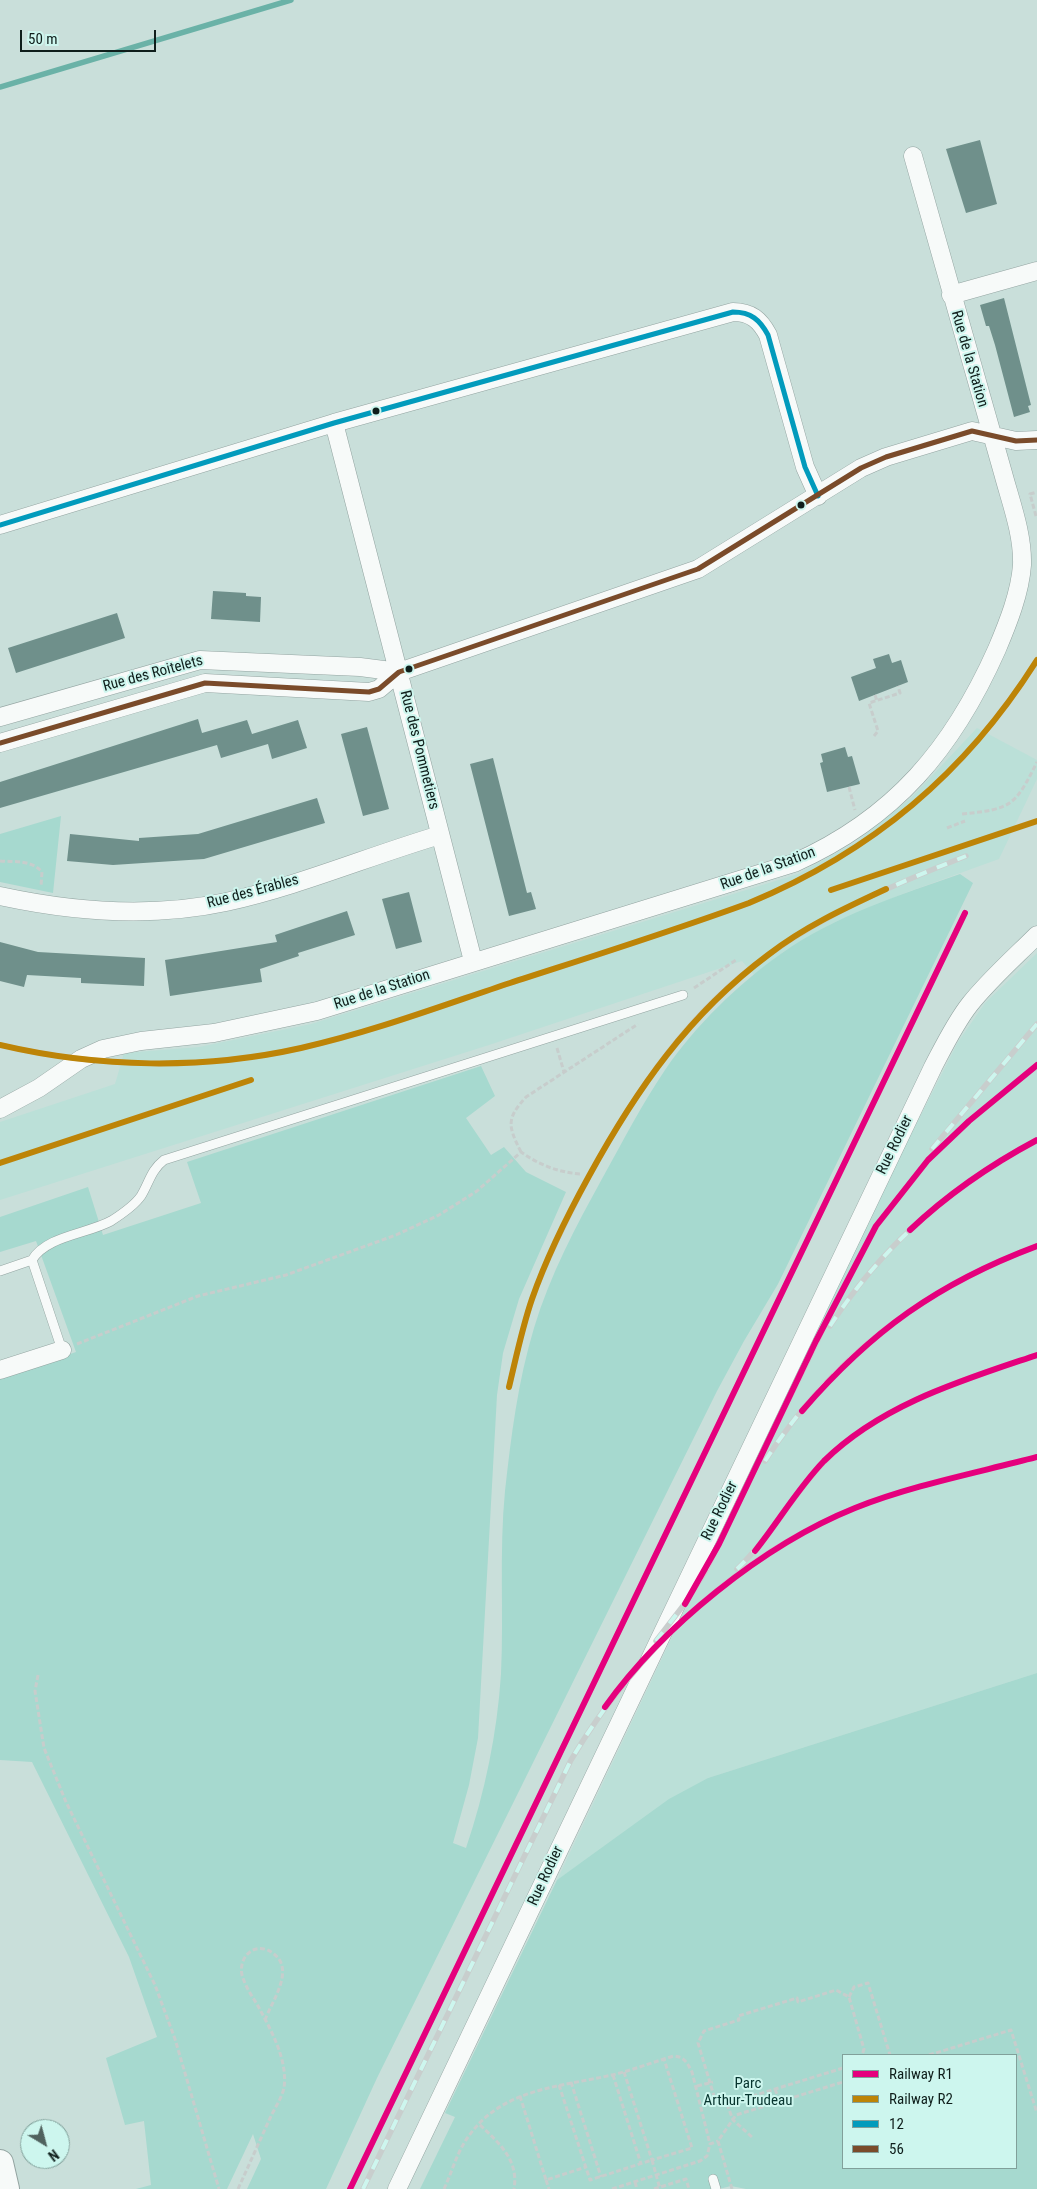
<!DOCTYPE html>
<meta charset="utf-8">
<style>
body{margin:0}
#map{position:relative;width:1037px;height:2189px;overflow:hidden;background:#c9dfda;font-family:"Roboto Condensed",sans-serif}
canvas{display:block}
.legend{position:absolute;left:842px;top:2054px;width:175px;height:115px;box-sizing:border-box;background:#cdf6ee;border:1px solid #81a09a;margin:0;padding:6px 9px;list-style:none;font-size:15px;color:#0f1e1b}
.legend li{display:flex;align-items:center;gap:10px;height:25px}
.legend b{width:25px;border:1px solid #81a09a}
.north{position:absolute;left:20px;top:2119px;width:50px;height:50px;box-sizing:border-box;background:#cdf6ee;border:1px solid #81a09a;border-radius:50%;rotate:143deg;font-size:14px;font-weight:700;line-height:20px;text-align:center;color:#0f1e1b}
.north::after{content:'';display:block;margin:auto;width:18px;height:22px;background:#50625e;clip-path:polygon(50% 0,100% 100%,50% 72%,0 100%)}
.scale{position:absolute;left:20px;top:30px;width:136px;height:22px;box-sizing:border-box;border:2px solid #0f1e1b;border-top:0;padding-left:6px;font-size:15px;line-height:18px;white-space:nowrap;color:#0f1e1b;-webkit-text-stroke:4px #cdf6ee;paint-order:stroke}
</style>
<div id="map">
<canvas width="1037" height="2189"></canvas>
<ul class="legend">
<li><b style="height:6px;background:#e5007d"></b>Railway R1</li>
<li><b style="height:6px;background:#bd8407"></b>Railway R2</li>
<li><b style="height:6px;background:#029bbc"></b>12</li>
<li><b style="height:6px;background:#7a4b2a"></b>56</li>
</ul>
<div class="north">N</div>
<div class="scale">50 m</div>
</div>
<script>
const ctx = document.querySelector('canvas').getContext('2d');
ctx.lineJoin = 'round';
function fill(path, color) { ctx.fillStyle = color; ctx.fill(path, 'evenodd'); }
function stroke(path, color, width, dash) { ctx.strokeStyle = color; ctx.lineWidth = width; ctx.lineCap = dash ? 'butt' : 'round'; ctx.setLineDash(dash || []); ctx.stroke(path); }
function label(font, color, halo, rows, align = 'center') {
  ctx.font = font + ' "Roboto Condensed",sans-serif'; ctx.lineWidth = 4; ctx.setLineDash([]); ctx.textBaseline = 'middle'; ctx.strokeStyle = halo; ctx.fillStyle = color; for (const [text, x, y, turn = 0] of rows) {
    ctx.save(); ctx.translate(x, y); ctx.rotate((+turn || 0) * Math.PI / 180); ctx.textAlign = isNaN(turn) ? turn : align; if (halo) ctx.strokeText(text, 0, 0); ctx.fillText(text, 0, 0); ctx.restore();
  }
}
const built = new Path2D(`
 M 977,728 L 1037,760 L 1037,779 L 999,859 L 905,893 L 831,924 L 783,952 L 754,975 L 742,961 L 489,1045 L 0,1200 L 0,1122 L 115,1084 L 124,1053 L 199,1047 L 311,1024 L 798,874 L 856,842 L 911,798 Z
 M 1037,953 L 1037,1673 L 708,1778 L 557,1880 L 894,1168 L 958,1042 L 985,1003 Z`);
const green = new Path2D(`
 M 61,816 L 53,893 L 0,882 L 0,834 Z
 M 960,874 L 973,883 L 778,1284 L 744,1341 L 717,1391 L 377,2078 L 326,2189 L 247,2189 L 261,2159 L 253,2134 L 227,2189 L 136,2189 L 151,2185 L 144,2121 L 125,2125 L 106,2058 L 157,2037 L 129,1957 L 32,1762 L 0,1760 L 0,1378 L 76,1352 L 36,1241 L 0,1252 L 0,1217 L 88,1187 L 103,1235 L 201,1203 L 187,1162 L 481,1066 L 495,1096 L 466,1118 L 491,1155 L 504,1147 L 526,1172 L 566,1192 L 519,1299 L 503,1353 L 497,1395 L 478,1738 L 469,1785 L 453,1843 L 466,1848 C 485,1792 497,1734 501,1674 C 504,1614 499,1552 505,1491 C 511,1436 518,1381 534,1328 C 550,1275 576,1226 603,1177 C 623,1141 642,1104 665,1070 C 696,1025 737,985 782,953 C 835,916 899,895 960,874 Z
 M 1037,1673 L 1037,2189 L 746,2189 L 731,2186 L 719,2189 L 420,2189 L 455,2117 L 445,2113 L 557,1880 L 669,1799 L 708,1778 ZM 843,2055 L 1016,2055 L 1016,2168 L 843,2168 Z`);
const stream = new Path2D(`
 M 0,87 L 291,0`);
const building = new Path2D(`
 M 980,140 L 997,204 L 966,213 L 946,149 Z
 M 1004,298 L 1031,405 L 1028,406 L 1030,412 L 1014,417 L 995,345 L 989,326 L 986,326 L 980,305 Z
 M 213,591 L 246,593 L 246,596 L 261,597 L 260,622 L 211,619 Z
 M 117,613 L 125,638 L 16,673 L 8,648 Z
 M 889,654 L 892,663 L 901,660 L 908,682 L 859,701 L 851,677 L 876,668 L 873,659 Z
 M 198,719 L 202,733 L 247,720 L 252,734 L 298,720 L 307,748 L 272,759 L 268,744 L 221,758 L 217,745 L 0,808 L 0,782 Z
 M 367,727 L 389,809 L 363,816 L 341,734 Z
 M 845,747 L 848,757 L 852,756 L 860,784 L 827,792 L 820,763 L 823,762 L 821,754 Z
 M 493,758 L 527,893 L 531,892 L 536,909 L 509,916 L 470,764 Z
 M 317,798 L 325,823 L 204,859 L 113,865 L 67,861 L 70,834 L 139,841 L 139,838 L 198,834 Z
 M 409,892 L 422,942 L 396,949 L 382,899 Z
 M 347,911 L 355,935 L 298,953 L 299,956 L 260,969 L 262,982 L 170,996 L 165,960 L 277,942 L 275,935 Z
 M 0,942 L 38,952 L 145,958 L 144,986 L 81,983 L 81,978 L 27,975 L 24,987 L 0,981 Z`);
const path = new Path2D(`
 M 1036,516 L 1030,494 L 1037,492
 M 875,695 L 877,701
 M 874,736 L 878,731 L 869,703 L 900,693 L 898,686
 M 849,787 L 855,810
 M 962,814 C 1012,809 1015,806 1037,762
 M 947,828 L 965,821
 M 0,861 C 15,862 32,860 42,872 L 41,886
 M 694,988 L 736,960
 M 557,1048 L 564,1072
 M 521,1152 C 508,1126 506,1119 526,1097 L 638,1024
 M 77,1344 L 198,1296 L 286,1275 L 396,1235 L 439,1215 L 477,1191 L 521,1152 C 539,1165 560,1173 582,1174
 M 38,1675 L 35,1691 L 44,1748 L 66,1802 L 155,1985 L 175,2039 L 219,2189
 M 849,1997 L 854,1987 L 868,1983 L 890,2055
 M 929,2055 L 1011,2030 L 1037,2113
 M 843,2068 L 727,2104 L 714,2096 L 698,2043 L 704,2031 L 739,2020 L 738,2016 L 797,1998 L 798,2002 L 836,1990 L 849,1997 L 864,2049 L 862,2055
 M 624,2072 L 652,2160 L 692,2148 L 664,2059
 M 613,2075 L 641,2164
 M 571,2082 L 601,2177
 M 559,2085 L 590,2180 L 652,2160 L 660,2189
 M 697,2086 L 713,2082
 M 775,2089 L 780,2102
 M 520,2096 L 546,2180 L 586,2167
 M 727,2104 L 733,2120 L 753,2138
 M 480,2125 C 499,2143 519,2160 514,2189
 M 546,2180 L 549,2189
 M 635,2182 L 637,2189
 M 238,2189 C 249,2165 260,2140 271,2116 C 275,2108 282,2097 284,2088 C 288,2060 271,2030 258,2006 C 252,1996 245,1986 242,1975 C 238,1955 257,1940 274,1954 C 295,1970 272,2001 265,2020
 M 444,2189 C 452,2172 457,2152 468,2137 C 502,2088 560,2087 612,2075 C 633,2070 653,2062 674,2056 C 685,2057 687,2063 692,2072 L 710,2144
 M 612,2189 L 700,2161 L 707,2156 L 710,2144 L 718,2141
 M 654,2189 L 686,2179 L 689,2189
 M 732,2189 L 718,2141 L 736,2115 L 843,2082`);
const lane = new Path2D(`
 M 32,1260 C 46,1236 87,1234 111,1221 C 122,1214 134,1206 141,1196 C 149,1183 151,1170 164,1160 L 683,995
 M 0,1271 L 32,1260 L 62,1350
 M 713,2179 L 716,2189`);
const street = new Path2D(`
 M 951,295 L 1037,271
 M 334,423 L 473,961
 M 0,525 L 334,423 L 733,312 C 751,312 760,320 768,335 L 805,467 L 818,496
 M 0,717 L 200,660 L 360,667 L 399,672
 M 0,743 L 205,683 L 369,692 L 379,689 L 399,672 L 698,569 L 861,468 L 886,457 L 972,431 L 1016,441 L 1037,440
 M 0,896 C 74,912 152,918 226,902 C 299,886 369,856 440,835
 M 0,1109 L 39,1088 L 81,1059 L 103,1049 L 141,1041 L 214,1033 L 317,1011 L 794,863 C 895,818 953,748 997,649 C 1008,623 1020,593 1022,565 C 1023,534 1011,503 1003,473 L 913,156
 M 0,1370 L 62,1350
 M 397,2189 L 933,1067 C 944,1046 955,1023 970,1004 C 990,979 1014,958 1037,935`);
const secondary = new Path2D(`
 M 0,2163 L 6,2189`);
const rail = new Path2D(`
 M 0,1045 C 98,1068 203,1070 301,1048 C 372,1032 441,1006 510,983 C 590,957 670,932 749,903 C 872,852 966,773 1037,660
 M 932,1149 L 1037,1024
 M 830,1326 C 882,1246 953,1184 1037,1140
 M 509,1387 C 516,1358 522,1328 532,1299 C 548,1255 569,1214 591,1173 C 637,1089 691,1008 771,953 C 831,911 898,883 966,856
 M 765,1461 C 832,1357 922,1289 1037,1246
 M 737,1569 C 771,1537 792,1495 824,1462 C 880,1404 963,1380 1037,1355
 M 656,1641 L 686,1602 L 705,1572 L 843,1288 L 876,1226 L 928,1160 L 969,1121 L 1037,1065
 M 350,2189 L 965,913
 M 363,2189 L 571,1760 C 635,1652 737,1555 855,1508 C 913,1485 976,1472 1037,1457`);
const bus1 = new Path2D(`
 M 0,525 L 334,423 L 733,312 C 751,312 760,320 768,335 L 805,467 L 818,496`);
const bus2 = new Path2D(`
 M 0,743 L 205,683 L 369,692 L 379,689 L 399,672 L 698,569 L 861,468 L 886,457 L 972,431 L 1016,441 L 1037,440`);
const rail1 = new Path2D(`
 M 910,1230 C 948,1194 990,1165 1037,1140
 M 802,1411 C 871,1331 938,1283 1037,1246
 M 755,1551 C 779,1521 798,1488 824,1461 C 882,1404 963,1380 1037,1355
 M 685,1604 L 719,1544 L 816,1341 L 876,1226 L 928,1160 L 969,1121 L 1037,1065
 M 605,1707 C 662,1627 763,1545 855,1508 C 913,1485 976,1473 1037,1457
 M 350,2189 L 965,913`);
const rail2 = new Path2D(`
 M 831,890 L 1037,821
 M 0,1045 C 98,1068 203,1070 301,1048 C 372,1032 441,1006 510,983 C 590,957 670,932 749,903 C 872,852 966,773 1037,660
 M 0,1163 L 251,1080
 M 509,1387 C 516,1358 522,1328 532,1299 C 547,1256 567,1216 589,1176 C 636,1090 689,1014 768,955 C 804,927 845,908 886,889`);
const markers = [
 [376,411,4.5,"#0f1e1b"],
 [801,505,4.5,"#0f1e1b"],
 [409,669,4.5,"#0f1e1b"]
];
const streetNames = [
 ["Rue de la Station",969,359,74],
 ["Rue des Roitelets",153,674,-15],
 ["Rue des Pommetiers",419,750,76],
 ["Rue de la Station",768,869,-20],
 ["Rue des Érables",253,892,-15],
 ["Rue de la Station",382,990,-18],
 ["Rue Rodier",895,1145,-64],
 ["Rue Rodier",720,1511,-64],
 ["Rue Rodier",546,1876,-65]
];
const parkNames = [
 ["Parc",748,2084],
 ["Arthur-Trudeau",748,2101]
];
fill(built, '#bbe0d8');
fill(green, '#a6d9cf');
stroke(stream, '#6ab2a7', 5.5);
fill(building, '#6f908b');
stroke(lane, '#93a4a1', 10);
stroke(street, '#93a4a1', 19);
stroke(secondary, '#93a4a1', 28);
stroke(path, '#c7cdcc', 3, [5, 2.5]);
stroke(lane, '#f7faf9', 9);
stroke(street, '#f7faf9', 18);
stroke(secondary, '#f7faf9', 26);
stroke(rail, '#c8cecd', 5.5);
stroke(rail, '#cdf6ee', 4, [11]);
stroke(bus1, '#029bbc', 5);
stroke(bus2, '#7a4b2a', 5);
stroke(rail1, '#e5007d', 6);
stroke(rail2, '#bd8407', 6);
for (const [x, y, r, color] of markers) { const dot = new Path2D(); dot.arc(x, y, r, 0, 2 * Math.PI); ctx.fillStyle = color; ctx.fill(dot); stroke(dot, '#cdf6ee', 2); }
label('15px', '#0f1e1b', '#cdf6ee', streetNames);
label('15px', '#06342e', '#cdf6ee', parkNames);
</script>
